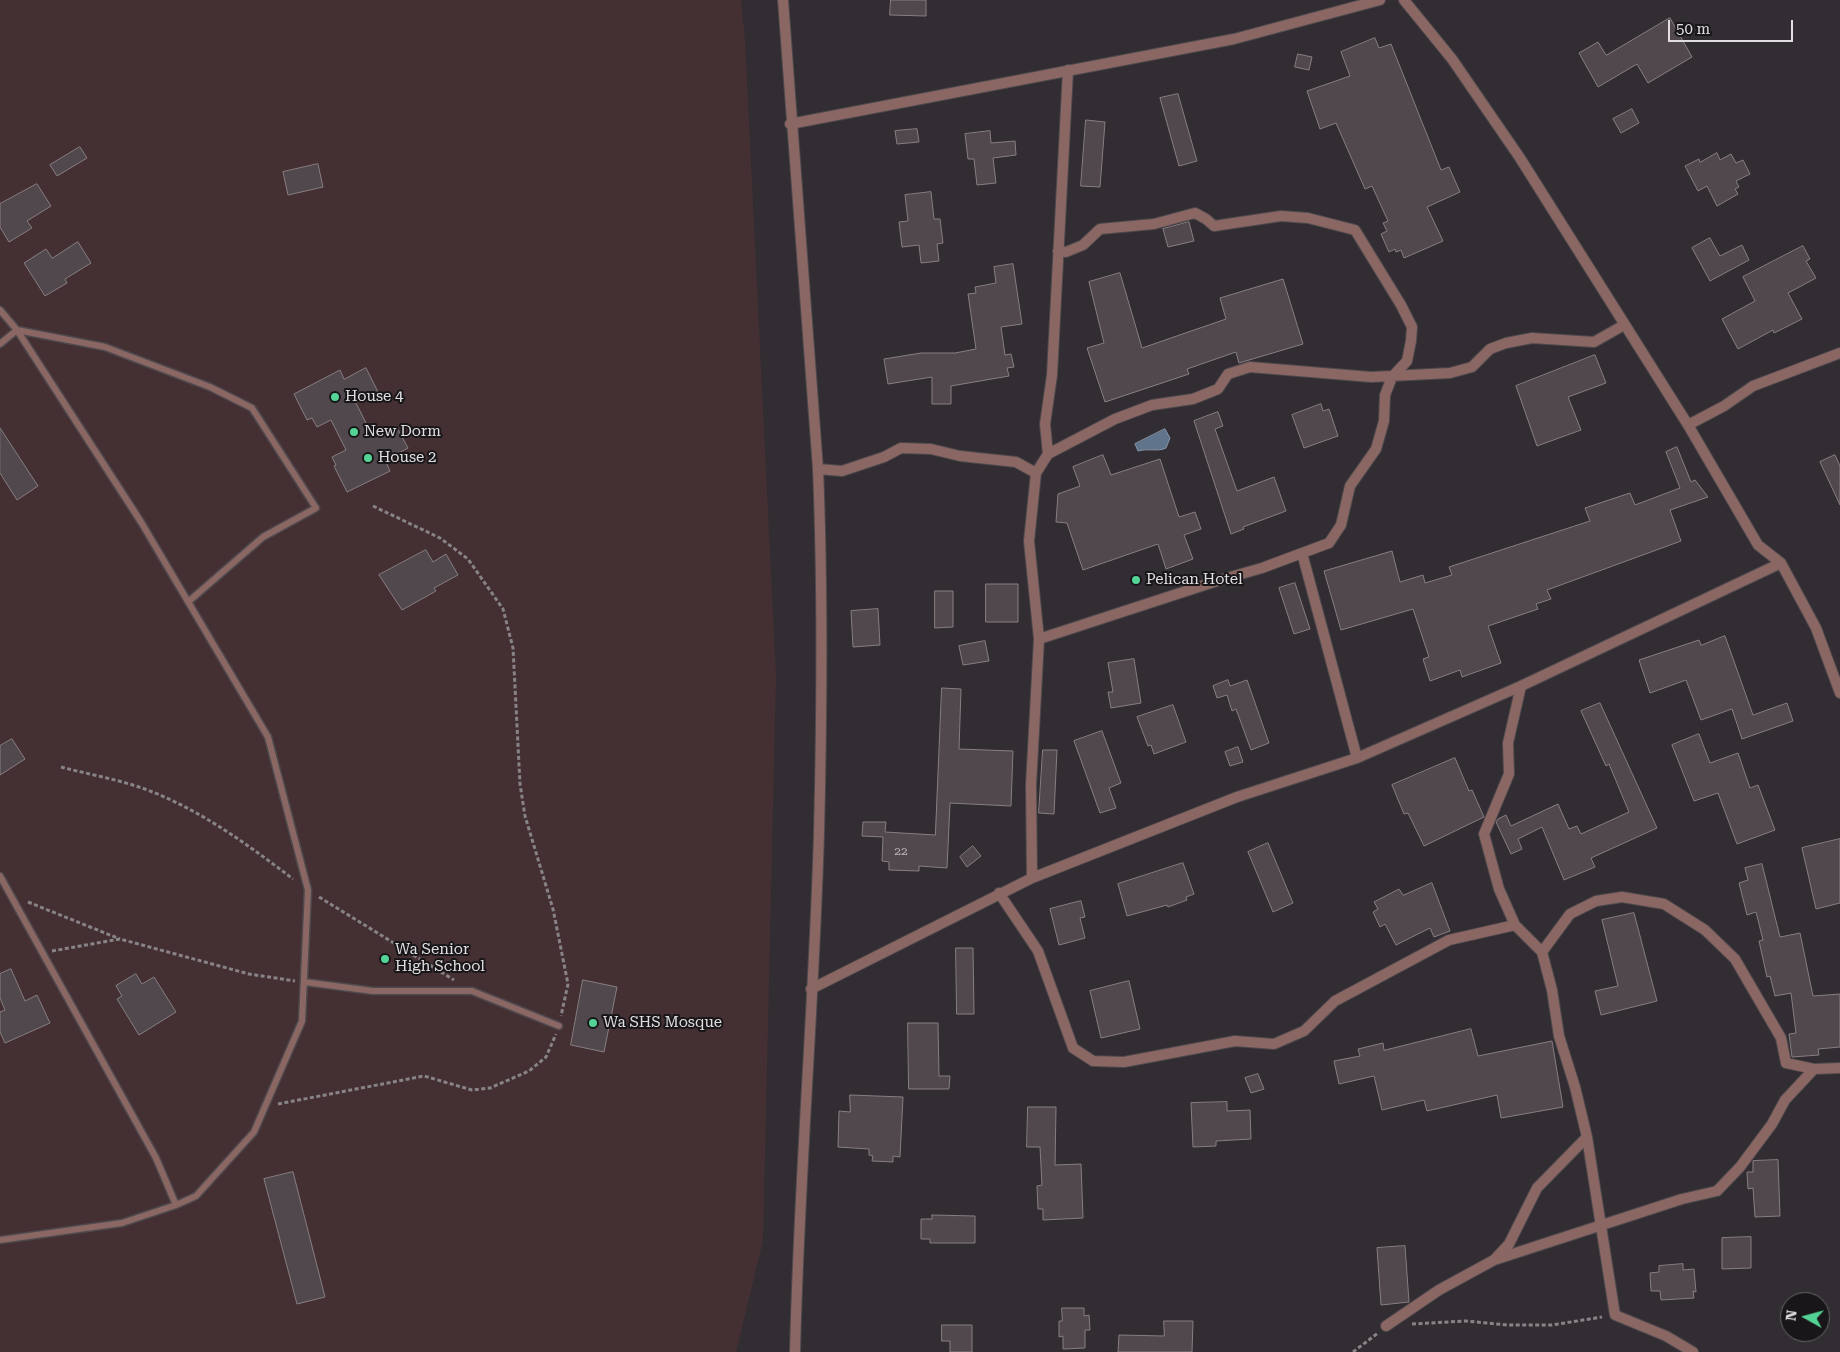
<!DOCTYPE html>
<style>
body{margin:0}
#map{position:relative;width:1840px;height:1352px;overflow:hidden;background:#322d32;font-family:"Roboto Serif",serif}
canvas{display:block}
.north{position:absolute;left:1780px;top:1292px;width:50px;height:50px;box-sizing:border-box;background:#181618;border:1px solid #686669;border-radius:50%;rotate:277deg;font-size:14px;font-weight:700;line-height:20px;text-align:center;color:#e1dee2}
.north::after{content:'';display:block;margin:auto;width:18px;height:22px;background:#53d396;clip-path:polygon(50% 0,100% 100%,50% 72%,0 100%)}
.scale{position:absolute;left:1668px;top:20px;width:125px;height:22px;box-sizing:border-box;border:2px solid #e1dee2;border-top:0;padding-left:6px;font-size:15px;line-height:18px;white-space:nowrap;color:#e1dee2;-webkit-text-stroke:4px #181618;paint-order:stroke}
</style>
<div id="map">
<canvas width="1840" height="1352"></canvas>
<div class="north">N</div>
<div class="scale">50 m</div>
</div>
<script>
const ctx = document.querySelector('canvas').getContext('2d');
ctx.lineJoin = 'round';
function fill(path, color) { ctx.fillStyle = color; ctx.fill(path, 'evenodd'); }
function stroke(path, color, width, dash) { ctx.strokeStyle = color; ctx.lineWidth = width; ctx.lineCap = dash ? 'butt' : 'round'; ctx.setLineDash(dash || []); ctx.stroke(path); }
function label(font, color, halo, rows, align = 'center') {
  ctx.font = font + ' "Roboto Serif",serif'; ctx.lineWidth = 4; ctx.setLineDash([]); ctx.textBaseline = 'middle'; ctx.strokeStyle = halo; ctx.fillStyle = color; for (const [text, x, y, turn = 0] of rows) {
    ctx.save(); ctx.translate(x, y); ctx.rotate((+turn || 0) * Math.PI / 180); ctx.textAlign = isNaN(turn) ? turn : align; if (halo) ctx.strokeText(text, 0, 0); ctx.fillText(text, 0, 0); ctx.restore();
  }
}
const education = new Path2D(`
 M 0,0 L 741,0 L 745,40 L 776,676 L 763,1241 L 736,1352 L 0,1352 Z`);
const water = new Path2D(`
 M 1165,429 L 1170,438 L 1166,448 C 1158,452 1149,448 1138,451 L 1135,444 Z`);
const building = new Path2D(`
 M 891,0 L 926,0 L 926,16 L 890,15 Z
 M 1670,18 L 1692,57 L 1648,83 L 1637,64 L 1598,87 L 1579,53 L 1598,42 L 1606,55 Z
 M 1375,38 L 1379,48 L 1391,44 L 1441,170 L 1449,167 L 1460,192 L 1427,207 L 1443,241 L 1404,258 L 1401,250 L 1396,252 L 1395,249 L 1389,252 L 1381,234 L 1387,231 L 1383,223 L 1388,221 L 1372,186 L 1365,189 L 1336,123 L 1320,129 L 1307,91 L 1350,76 L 1341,52 Z
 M 1298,54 L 1312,57 L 1309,70 L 1295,67 Z
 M 1178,94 L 1197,161 L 1179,166 L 1160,98 Z
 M 1632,109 L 1639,123 L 1621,133 L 1613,119 Z
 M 1086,120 L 1105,122 L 1100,187 L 1081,186 Z
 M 917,129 L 919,142 L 897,144 L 895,131 Z
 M 990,131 L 991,143 L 1015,141 L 1016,155 L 993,158 L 996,183 L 977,185 L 974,159 L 968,159 L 965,134 Z
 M 80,147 L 87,158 L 57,176 L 50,165 Z
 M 1717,153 L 1720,160 L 1731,154 L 1736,163 L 1743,160 L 1750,174 L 1736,181 L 1739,187 L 1735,189 L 1738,194 L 1717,206 L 1707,186 L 1698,191 L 1685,166 L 1699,159 L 1700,162 Z
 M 318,164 L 323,187 L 288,195 L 283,172 Z
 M 37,184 L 51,206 L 27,221 L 32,228 L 9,242 L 0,227 L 0,204 Z
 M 931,192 L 934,219 L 940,219 L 943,243 L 937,244 L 939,261 L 921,263 L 919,245 L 902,247 L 899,222 L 908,221 L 905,195 Z
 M 1189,222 L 1194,241 L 1168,247 L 1163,229 Z
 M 1710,238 L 1720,256 L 1742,245 L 1749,260 L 1710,281 L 1692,248 Z
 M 78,242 L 91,263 L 65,279 L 67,283 L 45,296 L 24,263 L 46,249 L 52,258 Z
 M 1803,246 L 1810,259 L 1806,261 L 1816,278 L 1788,293 L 1802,319 L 1774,333 L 1773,330 L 1738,349 L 1722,319 L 1755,301 L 1743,277 Z
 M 1013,264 L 1022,324 L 1001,327 L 1005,355 L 1011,354 L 1014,367 L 1007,368 L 1009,376 L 951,386 L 951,404 L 932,404 L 932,377 L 888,384 L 884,359 L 921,353 L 955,353 L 976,349 L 968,294 L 976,293 L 975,287 L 996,283 L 994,267 Z
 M 1120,273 L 1142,348 L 1226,319 L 1220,298 L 1283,279 L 1303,344 L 1239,363 L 1236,352 L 1187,369 L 1189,374 L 1105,402 L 1087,348 L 1104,343 L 1089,282 Z
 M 1595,355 L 1606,383 L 1568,397 L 1581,430 L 1537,446 L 1516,386 Z
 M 366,368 L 378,392 L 356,403 L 373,437 L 396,426 L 408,448 L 385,460 L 390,471 L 347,492 L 334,466 L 336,465 L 332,457 L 346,450 L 331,420 L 317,427 L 312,418 L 307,420 L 294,394 L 340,370 L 344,379 Z
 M 1321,404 L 1323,411 L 1329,409 L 1338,436 L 1304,448 L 1292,415 Z
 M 1218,412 L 1223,426 L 1215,429 L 1237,491 L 1274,477 L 1286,511 L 1243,527 L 1244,529 L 1231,534 L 1194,421 Z
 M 0,428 L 38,486 L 17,500 L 0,473 Z
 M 1677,447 L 1691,482 L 1695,480 L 1708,497 L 1670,510 L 1681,541 L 1547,590 L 1551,599 L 1536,604 L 1538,609 L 1488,626 L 1501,663 L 1462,677 L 1460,670 L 1430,681 L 1423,659 L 1429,657 L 1413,609 L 1341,630 L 1324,571 L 1392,551 L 1400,582 L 1423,575 L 1425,583 L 1452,575 L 1449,567 L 1590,521 L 1585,508 L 1630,493 L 1635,505 L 1680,488 L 1666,452 Z
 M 1103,455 L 1111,475 L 1160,459 L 1179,517 L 1195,512 L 1201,529 L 1184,535 L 1193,559 L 1166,569 L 1158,544 L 1083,570 L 1067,523 L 1056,522 L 1058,494 L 1080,486 L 1073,467 Z
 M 1835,455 L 1840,466 L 1840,505 L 1820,462 Z
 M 426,550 L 433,562 L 446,554 L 458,575 L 434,588 L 436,591 L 402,610 L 379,575 Z
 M 1295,583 L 1310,629 L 1294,634 L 1279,588 Z
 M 986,584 L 1018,584 L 1018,622 L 986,622 Z
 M 935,591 L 953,591 L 953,627 L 935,628 Z
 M 878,609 L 880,645 L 853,647 L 851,611 Z
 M 1725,636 L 1753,715 L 1787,703 L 1793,721 L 1742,739 L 1732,709 L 1701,720 L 1686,680 L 1650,693 L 1639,660 L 1699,640 L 1701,645 Z
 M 985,641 L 989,661 L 963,665 L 959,646 Z
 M 1134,659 L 1141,703 L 1111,708 L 1108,692 L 1113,692 L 1108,663 Z
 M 1228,680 L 1230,686 L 1247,680 L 1269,743 L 1251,750 L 1236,709 L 1232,711 L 1227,695 L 1217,698 L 1213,686 Z
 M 942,688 L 961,689 L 959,749 L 1013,751 L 1011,806 L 950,803 L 947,868 L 919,866 L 919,871 L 889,870 L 889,862 L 882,861 L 883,837 L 862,836 L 863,822 L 886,822 L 885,832 L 935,835 Z
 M 1600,703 L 1657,828 L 1591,858 L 1595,867 L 1564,880 L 1542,827 L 1518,839 L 1522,849 L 1511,854 L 1496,822 L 1498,819 L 1506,815 L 1511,826 L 1558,804 L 1569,829 L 1577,826 L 1581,834 L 1629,812 L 1609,764 L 1606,766 L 1581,711 Z
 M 1173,705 L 1186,742 L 1154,754 L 1151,745 L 1148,746 L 1137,717 Z
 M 1102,731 L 1121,783 L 1109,788 L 1116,808 L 1100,813 L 1074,741 Z
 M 1699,734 L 1710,763 L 1738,753 L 1750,788 L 1758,785 L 1775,830 L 1737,844 L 1718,793 L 1694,801 L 1672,745 Z
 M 12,739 L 25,759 L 0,775 L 0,746 Z
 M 1238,747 L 1243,762 L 1230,766 L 1225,752 Z
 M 1043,750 L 1057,750 L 1054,814 L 1039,813 Z
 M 1455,758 L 1469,791 L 1472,790 L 1484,817 L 1424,846 L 1408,813 L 1404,814 L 1392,785 Z
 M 1840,839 L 1840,903 L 1816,909 L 1802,848 Z
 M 1268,843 L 1293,903 L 1273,912 L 1248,852 Z
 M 973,846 L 981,856 L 967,867 L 960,857 Z
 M 1183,863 L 1194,894 L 1186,897 L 1187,900 L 1168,907 L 1167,905 L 1127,916 L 1118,884 Z
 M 1762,864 L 1780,937 L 1800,933 L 1813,996 L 1840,994 L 1840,1047 L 1818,1049 L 1819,1055 L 1792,1057 L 1789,1034 L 1796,1033 L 1791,993 L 1775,996 L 1770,976 L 1767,977 L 1759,941 L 1763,940 L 1756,912 L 1747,915 L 1739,883 L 1748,880 L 1745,868 Z
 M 1432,883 L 1450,931 L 1434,937 L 1430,928 L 1396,945 L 1385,924 L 1380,927 L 1373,912 L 1378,909 L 1374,902 L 1399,889 L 1403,895 Z
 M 1081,901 L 1085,917 L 1080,918 L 1085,938 L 1059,945 L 1050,909 Z
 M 1634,913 L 1657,1001 L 1601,1015 L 1595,991 L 1618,986 L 1602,920 Z
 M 956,948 L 973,948 L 974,1014 L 957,1014 Z
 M 11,969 L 25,1001 L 37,995 L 50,1023 L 5,1043 L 0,1032 L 0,1012 L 5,1010 L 0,998 L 0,974 Z
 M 136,974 L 142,984 L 154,977 L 176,1012 L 139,1035 L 117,999 L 122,996 L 116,986 Z
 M 583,980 L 617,987 L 604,1052 L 571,1045 Z
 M 1129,981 L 1140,1029 L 1101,1038 L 1090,991 Z
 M 908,1023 L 938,1023 L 939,1076 L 950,1076 L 949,1089 L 909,1089 Z
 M 1471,1029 L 1478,1056 L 1552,1041 L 1563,1107 L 1501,1118 L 1497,1095 L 1427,1111 L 1424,1100 L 1382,1110 L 1374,1076 L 1339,1084 L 1334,1061 L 1360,1056 L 1358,1049 L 1383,1043 L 1384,1050 Z
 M 1258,1074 L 1264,1089 L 1251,1093 L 1245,1078 Z
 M 850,1095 L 903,1097 L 900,1157 L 893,1156 L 893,1162 L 872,1161 L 873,1156 L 869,1155 L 869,1149 L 838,1147 L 839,1111 L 850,1112 Z
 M 1227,1102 L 1227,1111 L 1250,1110 L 1251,1139 L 1216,1141 L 1216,1146 L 1193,1147 L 1191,1103 Z
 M 1028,1107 L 1056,1107 L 1055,1165 L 1081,1164 L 1083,1218 L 1043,1220 L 1043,1209 L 1038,1209 L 1037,1186 L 1042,1185 L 1040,1147 L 1027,1147 Z
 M 1778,1160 L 1780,1216 L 1755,1217 L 1753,1188 L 1748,1189 L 1747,1172 L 1753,1172 L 1753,1161 Z
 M 293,1172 L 325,1297 L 297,1304 L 264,1179 Z
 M 932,1215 L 975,1216 L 975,1243 L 930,1243 L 930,1239 L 921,1239 L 921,1219 L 932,1219 Z
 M 1751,1237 L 1751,1268 L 1722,1269 L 1722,1238 Z
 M 1405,1246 L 1409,1302 L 1381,1305 L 1377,1248 Z
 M 1683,1264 L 1683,1270 L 1694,1269 L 1696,1292 L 1693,1291 L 1694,1298 L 1661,1300 L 1660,1291 L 1651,1291 L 1650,1273 L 1659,1272 L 1659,1266 Z
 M 1062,1308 L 1084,1308 L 1084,1316 L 1089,1315 L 1090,1330 L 1085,1330 L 1085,1348 L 1063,1349 L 1063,1336 L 1059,1337 L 1059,1321 L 1062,1321 Z
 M 1164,1321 L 1193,1321 L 1192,1352 L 1118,1352 L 1119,1335 L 1164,1336 Z
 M 942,1325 L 972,1325 L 972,1352 L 950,1352 L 950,1341 L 942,1341 Z`);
const path = new Path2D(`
 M 373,506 L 440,538 L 468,559 L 503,609 L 513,648 L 520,784 L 525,816 L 553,909 L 568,984 L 561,1016
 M 61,767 C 87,774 116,779 142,788 C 198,808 247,844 293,879
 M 319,897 L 454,980
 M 28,902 L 120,939
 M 52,951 L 120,939 L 249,974 L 295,981
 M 278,1104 L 424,1076 L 472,1090 L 490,1088 L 529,1071 L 546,1057 L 556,1034
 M 1412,1324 L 1466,1321 L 1507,1325 L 1552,1325 L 1602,1317
 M 1353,1352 L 1378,1333`);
const lane = new Path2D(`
 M 0,310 L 17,330 L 141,522 L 268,737 L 308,890 L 302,1021 L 254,1132 L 196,1196 L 176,1205 L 122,1223 L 0,1240
 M 0,344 L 17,330 L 105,347 L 210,387 L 252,408 L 316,508 L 263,537 L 188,602
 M 0,876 L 156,1158 L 176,1205
 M 304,982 L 373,991 L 472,991 L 559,1026`);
const street = new Path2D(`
 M 783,0 L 818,469 C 823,590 822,712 819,833 C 814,1006 799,1179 795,1352
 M 1404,0 L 1452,59 L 1520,158 L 1688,425 L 1758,545 L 1781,563 L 1816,628 L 1840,693
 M 790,124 L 1234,39 L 1380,0
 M 1688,425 L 1724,406 L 1753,386 L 1840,353
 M 1048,454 L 1115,419 L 1152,405 L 1193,399 L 1218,389 L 1228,374 L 1250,367 L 1371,377 L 1450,373 L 1472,367 L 1490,349 L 1506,343 L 1532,338 L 1594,342 L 1624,325
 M 818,469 L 842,471 L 884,457 L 901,448 L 931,449 L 960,456 L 1016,462 L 1036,473
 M 1302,553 L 1357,758
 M 1039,639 L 1220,580 L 1262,568 L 1329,543 L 1341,525 L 1350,486 L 1376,449 L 1384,421 L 1385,395 L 1392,377 L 1407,361 L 1411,341 L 1412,327 L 1401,305 L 1355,230 L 1308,218 L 1281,216 L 1214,226 L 1206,219 L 1195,213 L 1154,224 L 1100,229 L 1083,245 L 1066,252 L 1058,251
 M 1521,686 L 1508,743 L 1509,774 L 1484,834 L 1499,889 L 1515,925 L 1542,952 L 1552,990 L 1559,1036 L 1575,1087 L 1587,1137 L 1615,1315 L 1666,1336 L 1693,1352
 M 1032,878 L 1031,785 L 1039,639 L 1029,541 L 1036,473 L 1048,454 L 1045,424 L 1052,375 L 1068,70
 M 999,893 L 1038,951 L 1073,1048 L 1093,1061 L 1124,1062 L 1235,1041 L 1274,1044 L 1304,1031 L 1335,1001 L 1449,940 L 1515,925
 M 1542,952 L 1570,914 L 1596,901 L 1622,897 L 1664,904 L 1705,930 L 1735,959 L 1781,1038 L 1786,1063 L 1814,1069 L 1840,1068
 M 811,989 L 1032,878 L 1237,797 L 1357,758 L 1521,686 L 1781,563
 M 1494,1260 L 1682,1199 L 1717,1191 L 1740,1167 L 1772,1124 L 1785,1100 L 1814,1069
 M 1386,1326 L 1439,1290 L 1494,1260 L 1509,1244 L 1537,1188 L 1587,1137`);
const markers = [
 [335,397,5,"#53d396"],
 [354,432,5,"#53d396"],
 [368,458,5,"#53d396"],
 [1136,580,5,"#53d396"],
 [385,959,5,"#53d396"],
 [593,1023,5,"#53d396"]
];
const numberNames = [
 ["22",901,851]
];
const poiNames = [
 ["House 4",345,397],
 ["New Dorm",364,432],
 ["House 2",378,458],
 ["Pelican Hotel",1146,580],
 ["Wa Senior",395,950],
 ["High School",395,967],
 ["Wa SHS Mosque",603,1023]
];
fill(education, '#443033');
fill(water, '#60748c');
stroke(water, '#8794a6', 1);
fill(building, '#50484c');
stroke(building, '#877e82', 1);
stroke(lane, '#4e494e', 9);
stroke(street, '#4e494e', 12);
stroke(path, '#878387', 3, [4, 2.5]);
stroke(lane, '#8b6763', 6);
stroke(street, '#8b6763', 10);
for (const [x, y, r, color] of markers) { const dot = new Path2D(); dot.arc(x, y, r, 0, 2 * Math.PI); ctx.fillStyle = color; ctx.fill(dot); stroke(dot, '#181618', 2); }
label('12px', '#bdb8bc', null, numberNames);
label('15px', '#e1dee2', '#181618', poiNames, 'left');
</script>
